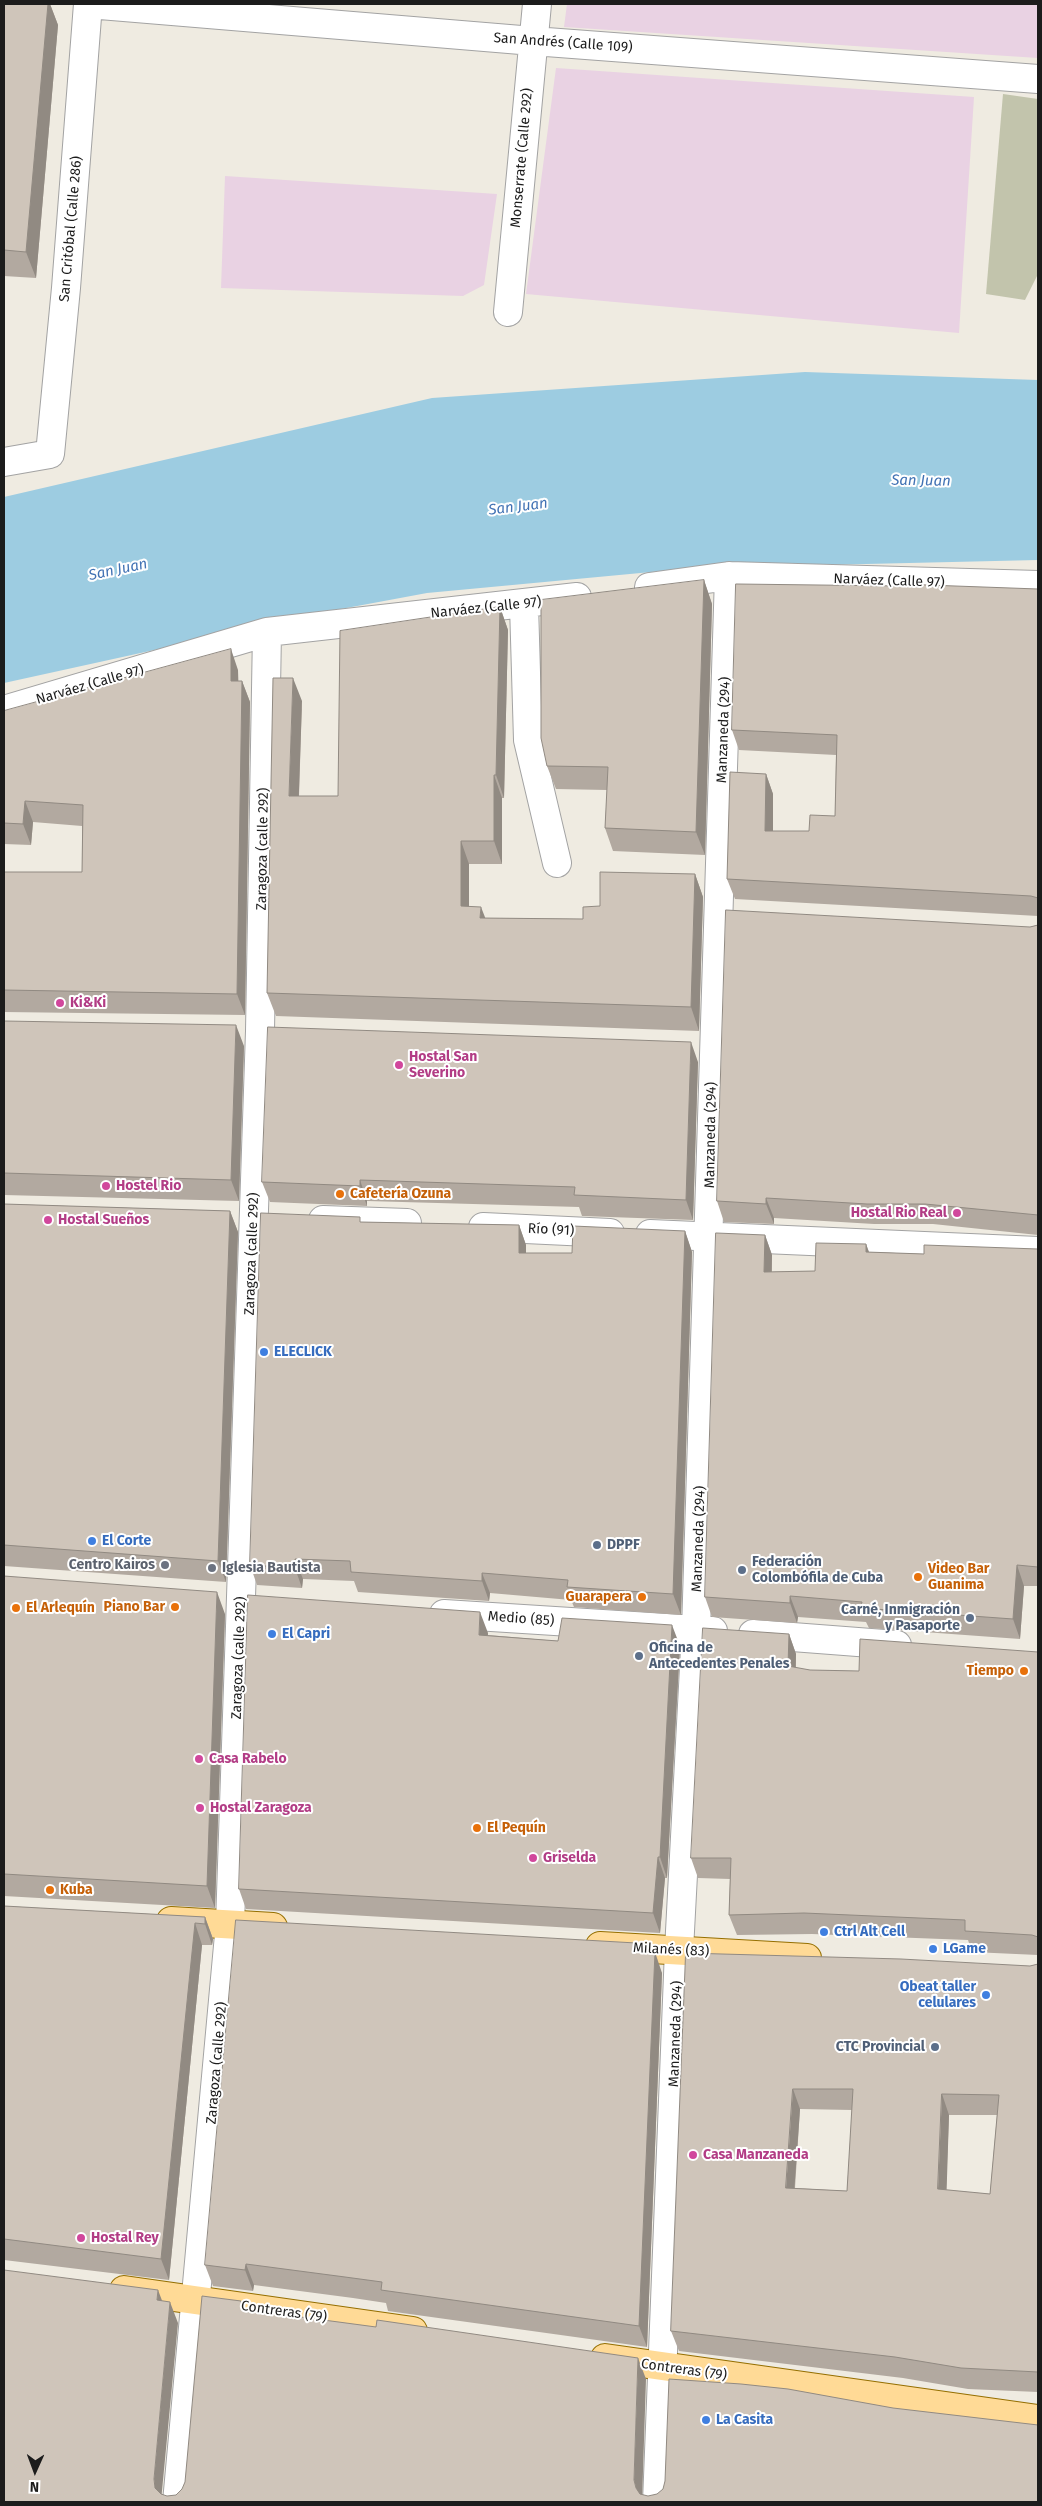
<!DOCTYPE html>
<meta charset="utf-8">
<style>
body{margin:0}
#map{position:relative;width:1042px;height:2506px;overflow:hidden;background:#efebe1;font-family:"Fira Sans",sans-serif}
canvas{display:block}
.frame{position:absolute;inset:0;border:5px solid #1c1c1c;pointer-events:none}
.north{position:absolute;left:10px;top:2446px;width:50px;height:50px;-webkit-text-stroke:4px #fff;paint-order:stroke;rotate:182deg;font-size:14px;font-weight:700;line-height:20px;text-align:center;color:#1c1c1c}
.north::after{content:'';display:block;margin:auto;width:18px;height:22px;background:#1c1c1c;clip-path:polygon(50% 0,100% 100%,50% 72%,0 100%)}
</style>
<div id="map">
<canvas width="1042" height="2506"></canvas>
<div class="frame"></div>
<div class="north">N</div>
</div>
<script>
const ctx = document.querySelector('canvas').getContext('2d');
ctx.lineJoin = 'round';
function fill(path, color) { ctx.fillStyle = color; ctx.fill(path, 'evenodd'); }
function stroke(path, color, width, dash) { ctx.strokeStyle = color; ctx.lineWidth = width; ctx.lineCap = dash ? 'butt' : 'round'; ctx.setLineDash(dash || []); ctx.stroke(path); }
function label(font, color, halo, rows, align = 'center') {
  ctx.font = font + ' "Fira Sans",sans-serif'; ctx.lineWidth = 4; ctx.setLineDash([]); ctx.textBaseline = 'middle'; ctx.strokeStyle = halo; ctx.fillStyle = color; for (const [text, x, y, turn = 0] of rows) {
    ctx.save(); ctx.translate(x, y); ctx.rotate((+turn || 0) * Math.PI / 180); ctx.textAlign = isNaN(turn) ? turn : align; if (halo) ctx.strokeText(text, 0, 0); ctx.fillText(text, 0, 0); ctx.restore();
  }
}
const industrial = new Path2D(`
 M 567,4 L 1038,4 L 1038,58 L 564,27 Z
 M 556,68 L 974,97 L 959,333 L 526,294 Z
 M 225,176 L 497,194 L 484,285 L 463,296 L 221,288 Z`);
const construction = new Path2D(`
 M 1003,94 L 1038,99 L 1038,274 L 1025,300 L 986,294 Z`);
const water = new Path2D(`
 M 805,372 L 1038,380 L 1038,560 L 694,568 L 427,593 L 341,609 L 4,683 L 4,497 L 432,398 Z`);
const minor = new Path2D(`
 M 88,4 L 533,41 L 1038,79
 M 508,312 L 537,4
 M 4,462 L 50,454 L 66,288 L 88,4
 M 649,587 L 729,576 L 1038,585
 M 524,605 L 528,740 L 557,863
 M 4,710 L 267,632 L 577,597
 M 323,1220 L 407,1223
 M 483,1227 L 610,1233
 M 650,1234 L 1038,1251
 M 444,1614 L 713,1631
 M 753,1634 L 897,1645
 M 177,2502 L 230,1924 L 260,1031 L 267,632
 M 657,2502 L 679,1950 L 696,1630 L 729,576`);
const major = new Path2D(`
 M 171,1921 L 273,1927
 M 600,1946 L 807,1958
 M 124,2290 L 413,2331
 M 605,2358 L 1038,2419`);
const wall = new Path2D(`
 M 4,4 L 50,4 L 58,25 L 36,278 L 4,276 Z
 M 704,580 L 712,604 L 705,855 L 613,851 L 605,828 L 607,790 L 556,789 L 547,766 Z
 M 1038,589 L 1038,916 L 735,899 L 727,879 L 766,774 L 773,794 L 773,831 L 809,831 L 835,816 L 836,755 L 739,750 L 732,730 Z
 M 500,607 L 508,630 L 504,798 L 502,798 L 502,864 L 469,864 L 469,906 L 485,918 L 583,919 L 600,906 L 695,874 L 703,897 L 699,1031 L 276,1016 L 267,993 L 302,701 L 299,796 L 338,796 Z
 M 238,670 L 238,681 L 242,681 L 250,702 L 245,1015 L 4,1012 L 4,872 L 82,872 L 82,826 L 33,822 L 31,845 L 4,844 L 4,711 Z
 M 1038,925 L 1038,1235 L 933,1224 L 874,1224 L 774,1218 L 774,1224 L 724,1222 L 717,1201 L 1030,927 Z
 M 4,1021 L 244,1046 L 239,1201 L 4,1195 Z
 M 698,1062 L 693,1220 L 582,1216 L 579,1207 L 367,1201 L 367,1206 L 270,1202 L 262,1182 Z
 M 4,1204 L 230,1211 L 238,1232 L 226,1582 L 4,1566 Z
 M 361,1222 L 519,1225 L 526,1245 L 526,1253 L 572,1253 L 685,1231 L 692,1252 L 681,1615 L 574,1607 L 571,1600 L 490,1593 L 489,1601 L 358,1592 L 354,1581 L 303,1579 L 302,1588 L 257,1585 L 250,1565 Z
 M 765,1235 L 772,1255 L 772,1272 L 815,1271 L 866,1244 L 869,1252 L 924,1254 L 1038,1249 L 1038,1586 L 1024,1586 L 1020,1639 L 869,1628 L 866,1622 L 798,1617 L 797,1623 L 712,1617 L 705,1597 Z
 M 4,1576 L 225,1614 L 215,1908 L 4,1896 Z
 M 488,1633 L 488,1635 L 558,1641 L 680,1646 L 667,1878 L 665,1878 L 660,1933 L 246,1909 L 239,1889 Z
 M 789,1634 L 796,1654 L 796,1668 L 810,1670 L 859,1671 L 1038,1652 L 1038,1955 L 972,1952 L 968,1940 L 812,1934 L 737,1935 L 729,1915 L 730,1879 L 698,1878 L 691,1858 Z
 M 4,1906 L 205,1917 L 213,1939 L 212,1945 L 202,1945 L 169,2280 L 4,2260 Z
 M 640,1952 L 662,1973 L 647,2347 L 388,2311 L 386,2303 L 353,2298 L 254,2285 L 253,2291 L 213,2286 L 205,2265 Z
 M 686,1953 L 1030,1966 L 1038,1964 L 1038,2392 L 968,2389 L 903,2378 L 679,2351 L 671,2331 ZM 800,2109 L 852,2110 L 847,2191 L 795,2188 ZM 949,2115 L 997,2115 L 990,2194 L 946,2190 Z`);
const shadedWall = new Path2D(`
 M 48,4 L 50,4 L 58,25 L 36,278 L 26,252 Z
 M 704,580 L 712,604 L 705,855 L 696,832 Z
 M 500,607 L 508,630 L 504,798 L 496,775 Z
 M 231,649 L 238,670 L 239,702 L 231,681 Z
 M 293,678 L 302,701 L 298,819 L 289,796 Z
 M 242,681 L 250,702 L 245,1015 L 237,994 Z
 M 766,774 L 773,794 L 773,851 L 765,831 Z
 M 494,775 L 502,798 L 502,864 L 494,841 Z
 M 25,801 L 33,822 L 31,845 L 23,824 Z
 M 461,841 L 469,864 L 469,930 L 461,906 Z
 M 695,874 L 703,897 L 699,1031 L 691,1007 Z
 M 481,907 L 490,930 L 480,918 Z
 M 236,1025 L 244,1046 L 239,1201 L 231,1180 Z
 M 691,1042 L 698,1062 L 693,1220 L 686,1200 Z
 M 360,1180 L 367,1201 L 367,1206 L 360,1186 Z
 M 766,1198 L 774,1218 L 774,1224 L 766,1204 Z
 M 230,1211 L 238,1232 L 226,1582 L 218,1561 Z
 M 519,1225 L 526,1245 L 526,1273 L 519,1253 Z
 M 685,1231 L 692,1252 L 681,1615 L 673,1594 Z
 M 765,1235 L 772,1255 L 771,1292 L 764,1272 Z
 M 866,1244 L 873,1264 L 866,1252 Z
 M 295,1559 L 303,1579 L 302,1588 L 295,1568 Z
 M 1017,1565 L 1024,1586 L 1020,1639 L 1013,1619 Z
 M 482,1573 L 490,1593 L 489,1601 L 482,1581 Z
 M 217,1592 L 225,1614 L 215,1908 L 207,1886 Z
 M 790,1596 L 798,1617 L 797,1623 L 790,1603 Z
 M 480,1612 L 488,1633 L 486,1655 L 479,1635 Z
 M 672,1625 L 680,1646 L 667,1878 L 660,1857 Z
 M 789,1634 L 796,1654 L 795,1687 L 788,1666 Z
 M 658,1857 L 665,1878 L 660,1933 L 653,1913 Z
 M 205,1917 L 213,1939 L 212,1945 L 205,1924 Z
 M 195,1923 L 202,1945 L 169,2280 L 161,2259 Z
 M 636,1943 L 644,1964 L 636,1952 Z
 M 655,1952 L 662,1973 L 647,2347 L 639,2326 Z
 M 793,2089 L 800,2109 L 793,2208 L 786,2188 Z
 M 942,2094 L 949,2115 L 946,2209 L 938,2189 Z
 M 246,2264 L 254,2285 L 253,2291 L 245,2270 Z
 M 158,2290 L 166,2311 L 157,2300 Z
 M 241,2301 L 249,2322 L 241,2309 Z
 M 170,2302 L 178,2323 L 161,2501 L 155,2488 L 154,2479 Z
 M 638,2358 L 646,2379 L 642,2502 L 636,2488 L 634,2480 Z`);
const building = new Path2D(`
 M 4,4 L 48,4 L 26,252 L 4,250 Z
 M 704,580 L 696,832 L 605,828 L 608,767 L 547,766 L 541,738 L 541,600 Z
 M 736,584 L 900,586 L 900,584 L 1038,589 L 1038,898 L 1031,896 L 727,879 L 730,772 L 766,774 L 765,831 L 809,831 L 810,815 L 835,816 L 837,735 L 732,730 Z
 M 500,607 L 496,775 L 494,775 L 494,841 L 461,841 L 461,906 L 481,907 L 480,918 L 583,919 L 583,907 L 600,906 L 600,872 L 695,874 L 691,1007 L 267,993 L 273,678 L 293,678 L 289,796 L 338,796 L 340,631 Z
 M 231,649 L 231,681 L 242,681 L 237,994 L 4,990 L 4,872 L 82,872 L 83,805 L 25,801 L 23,824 L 4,823 L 4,711 Z
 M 726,910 L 1030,927 L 1038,925 L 1038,1215 L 925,1204 L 867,1204 L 766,1198 L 766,1204 L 717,1201 Z
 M 4,1021 L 236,1025 L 231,1180 L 4,1173 Z
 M 268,1027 L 691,1042 L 686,1200 L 574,1195 L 575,1187 L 360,1180 L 360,1186 L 262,1182 Z
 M 4,1204 L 230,1211 L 218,1561 L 4,1545 Z
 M 261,1213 L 360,1217 L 360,1222 L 519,1225 L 519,1253 L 572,1253 L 573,1226 L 685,1231 L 673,1594 L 567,1587 L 568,1580 L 482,1573 L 482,1581 L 351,1572 L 350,1561 L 295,1559 L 295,1568 L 250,1565 Z
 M 716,1233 L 765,1235 L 764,1272 L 815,1271 L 816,1243 L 866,1244 L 866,1252 L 924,1254 L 924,1245 L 1038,1249 L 1038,1567 L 1017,1565 L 1013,1619 L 861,1608 L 862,1602 L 790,1596 L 790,1603 L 705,1597 Z
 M 4,1576 L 217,1592 L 207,1886 L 4,1874 Z
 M 248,1595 L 480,1612 L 479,1635 L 558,1641 L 562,1618 L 672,1625 L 660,1857 L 658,1857 L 653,1913 L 239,1889 Z
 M 703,1628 L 789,1634 L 788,1666 L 810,1670 L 859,1671 L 860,1639 L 1038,1652 L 1038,1937 L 1032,1935 L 965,1931 L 965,1920 L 804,1913 L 729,1915 L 731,1858 L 691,1858 Z
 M 4,1906 L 205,1917 L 205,1924 L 195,1923 L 161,2259 L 4,2239 Z
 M 236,1920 L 636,1943 L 636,1952 L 655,1952 L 639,2326 L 381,2290 L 382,2282 L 345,2277 L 246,2264 L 245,2270 L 205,2265 Z
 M 686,1953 L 901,1959 L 1030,1966 L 1038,1964 L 1038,2372 L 961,2368 L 895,2357 L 671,2331 ZM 793,2089 L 853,2089 L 847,2191 L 786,2188 ZM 942,2094 L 999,2095 L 990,2194 L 938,2189 Z
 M 4,2270 L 158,2290 L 157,2300 L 170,2302 L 154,2479 L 155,2488 L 161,2494 L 167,2496 L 176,2495 L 182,2489 L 185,2482 L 202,2296 L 241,2301 L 241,2309 L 376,2327 L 377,2320 L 638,2358 L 634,2480 L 636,2488 L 640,2494 L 648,2496 L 657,2494 L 663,2489 L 665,2481 L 669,2379 L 741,2384 L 788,2389 L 893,2408 L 1038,2425 L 1038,2502 L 4,2502 Z`);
const markers = [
 [60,1003,5,"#d1479c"],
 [399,1065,5,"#d1479c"],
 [106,1186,5,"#d1479c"],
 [340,1194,5,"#e8710a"],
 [957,1213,5,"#d1479c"],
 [48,1220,5,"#d1479c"],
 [264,1352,5,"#3f7fe0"],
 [92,1541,5,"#3f7fe0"],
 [597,1545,5,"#5c6f8a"],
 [165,1565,5,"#6b7280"],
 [212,1568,5,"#6b7280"],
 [742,1570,5,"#5c6f8a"],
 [918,1577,5,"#e8710a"],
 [642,1597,5,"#e8710a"],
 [175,1607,5,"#e8710a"],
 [16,1608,5,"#e8710a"],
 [970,1618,5,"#5c6f8a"],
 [272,1634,5,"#3f7fe0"],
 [639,1656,5,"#5c6f8a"],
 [1024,1671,5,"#e8710a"],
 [199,1759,5,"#d1479c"],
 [200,1808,5,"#d1479c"],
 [477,1828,5,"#e8710a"],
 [533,1858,5,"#d1479c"],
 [50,1890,5,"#e8710a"],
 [824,1932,5,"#3f7fe0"],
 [933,1949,5,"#3f7fe0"],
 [986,1995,5,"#3f7fe0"],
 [935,2047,5,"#5c6f8a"],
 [693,2155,5,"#d1479c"],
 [81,2238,5,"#d1479c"],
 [706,2420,5,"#3f7fe0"]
];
const streetNames = [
 ["San Andrés (Calle 109)",563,43,4],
 ["Monserrate (Calle 292)",522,158,-85],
 ["San Critóbal (Calle 286)",71,229,-85],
 ["Narváez (Calle 97)",889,581,2],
 ["Narváez (Calle 97)",486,608,-6],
 ["Narváez (Calle 97)",90,685,-16],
 ["Manzaneda (294)",724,730,-88],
 ["Zaragoza (calle 292)",263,849,-89],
 ["Manzaneda (294)",711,1135,-89],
 ["Río (91)",551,1230,3],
 ["Zaragoza (calle 292)",252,1254,-88],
 ["Manzaneda (294)",699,1539,-88],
 ["Medio (85)",521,1619,4],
 ["Zaragoza (calle 292)",239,1658,-88],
 ["Milanés (83)",671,1950,3],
 ["Manzaneda (294)",676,2034,-88],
 ["Zaragoza (calle 292)",217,2063,-85],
 ["Contreras (79)",284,2312,8],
 ["Contreras (79)",684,2370,8]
];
const hotelNames = [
 ["Ki&Ki",70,1003],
 ["Hostal San",409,1057],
 ["Severino",409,1073],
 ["Hostel Rio",116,1186],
 ["Hostal Rio Real",947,1213,"right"],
 ["Hostal Sueños",58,1220],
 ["Casa Rabelo",209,1759],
 ["Hostal Zaragoza",210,1808],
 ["Griselda",543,1858],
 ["Casa Manzaneda",703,2155],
 ["Hostal Rey",91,2238]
];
const foodNames = [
 ["Cafetería Ozuna",350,1194],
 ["Video Bar",928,1569],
 ["Guanima",928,1585],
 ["Guarapera",632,1597,"right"],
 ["Piano Bar",165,1607,"right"],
 ["El Arlequín",26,1608],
 ["Tiempo",1014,1671,"right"],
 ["El Pequín",487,1828],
 ["Kuba",60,1890]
];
const shopNames = [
 ["ELECLICK",274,1352],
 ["El Corte",102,1541],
 ["El Capri",282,1634],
 ["Ctrl Alt Cell",834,1932],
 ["LGame",943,1949],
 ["Obeat taller",976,1987,"right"],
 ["celulares",976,2003,"right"],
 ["La Casita",716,2420]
];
const serviceNames = [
 ["DPPF",607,1545],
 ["Federación",752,1562],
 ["Colombófila de Cuba",752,1578],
 ["Carné, Inmigración",960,1610,"right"],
 ["y Pasaporte",960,1626,"right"],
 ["Oficina de",649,1648],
 ["Antecedentes Penales",649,1664],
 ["CTC Provincial",925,2047,"right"]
];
const worshipNames = [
 ["Centro Kairos",155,1565],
 ["Iglesia Bautista",222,1568,"left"]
];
const waterNames = [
 ["San Juan",921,481,1],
 ["San Juan",518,507,-7],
 ["San Juan",118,570,-12]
];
fill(industrial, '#e9d2e3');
fill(construction, '#c2c4ac');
fill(water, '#9dcce1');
stroke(minor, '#a3a3a3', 30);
stroke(major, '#956f00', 30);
stroke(minor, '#fff', 28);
stroke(major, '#ffda96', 28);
fill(wall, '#b2a9a0');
fill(shadedWall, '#918a82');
fill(building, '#cfc5ba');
stroke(building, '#918a82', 1);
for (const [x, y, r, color] of markers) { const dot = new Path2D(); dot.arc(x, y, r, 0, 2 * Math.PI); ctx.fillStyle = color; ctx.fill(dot); stroke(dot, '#fff', 2); }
label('14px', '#1c1c1c', '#fff', streetNames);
label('bold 14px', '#b23c85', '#fff', hotelNames, 'left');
label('bold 14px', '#c56008', '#fff', foodNames, 'left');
label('bold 14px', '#366cbe', '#fff', shopNames, 'left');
label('bold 14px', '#4e5e75', '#fff', serviceNames, 'left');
label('bold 14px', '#5b616d', '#fff', worshipNames, 'right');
label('italic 15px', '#4172b4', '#fff', waterNames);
</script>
